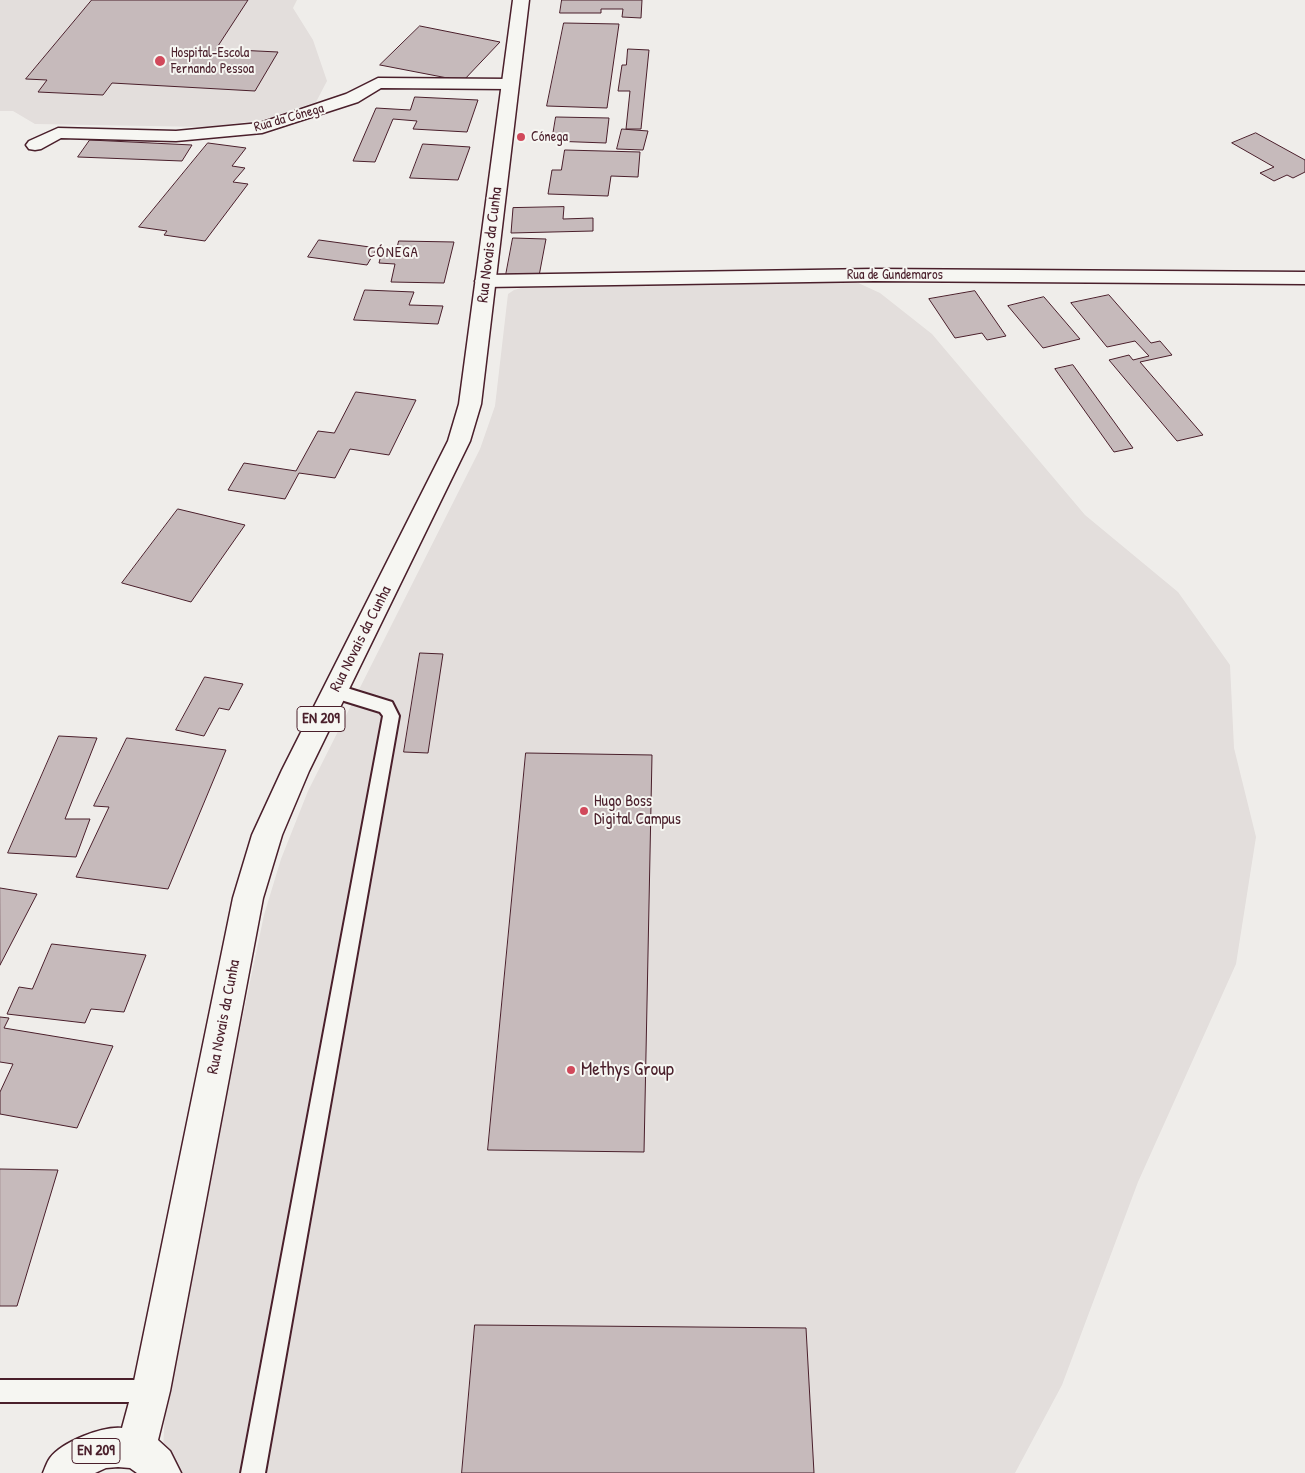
<!DOCTYPE html>
<meta charset="utf-8">
<style>
body{margin:0}
canvas{display:block;background:#efedea}
</style>
<canvas width="1305" height="1473"></canvas>
<script>
const ctx = document.querySelector('canvas').getContext('2d');
ctx.lineJoin = 'round';
function fill(path, color) { ctx.fillStyle = color; ctx.fill(path, 'evenodd'); }
function stroke(path, color, width, dash) { ctx.strokeStyle = color; ctx.lineWidth = width; ctx.lineCap = dash ? 'butt' : 'round'; ctx.setLineDash(dash || []); ctx.stroke(path); }
function label(font, color, halo, rows, align = 'center') {
  ctx.font = font + ' "Patrick Hand",sans-serif'; ctx.lineWidth = 4; ctx.setLineDash([]); ctx.textBaseline = 'middle'; ctx.strokeStyle = halo; ctx.fillStyle = color; for (const [text, x, y, turn = 0] of rows) {
    ctx.save(); ctx.translate(x, y); ctx.rotate((+turn || 0) * Math.PI / 180); ctx.textAlign = isNaN(turn) ? turn : align; if (halo) ctx.strokeText(text, 0, 0); ctx.fillText(text, 0, 0); ctx.restore();
  }
}
const built = new Path2D(`
 M 0,0 L 297,0 L 293,8 L 313,40 L 327,81 L 316,102 L 262,120 L 207,127 L 35,124 L 13,111 L 0,111 Z
 M 854,281 L 880,293 L 932,334 L 1085,515 L 1178,592 L 1230,665 L 1234,748 L 1256,837 L 1236,964 L 1138,1182 L 1062,1385 L 1015,1473 L 171,1473 L 163,1453 L 166,1383 L 264,915 L 281,859 L 308,791 L 480,449 L 495,406 L 508,294 L 514,290 L 521,288 Z`);
const building = new Path2D(`
 M 92,0 L 248,0 L 216,49 L 278,52 L 255,91 L 112,83 L 103,95 L 38,92 L 47,80 L 26,79 Z
 M 562,0 L 642,0 L 641,18 L 622,17 L 623,9 L 601,9 L 601,13 L 560,13 Z
 M 564,23 L 619,24 L 607,108 L 547,106 Z
 M 420,26 L 500,42 L 463,81 L 380,65 Z
 M 628,49 L 649,50 L 641,129 L 626,129 L 630,91 L 618,91 L 622,65 L 626,65 Z
 M 415,97 L 478,100 L 467,132 L 413,129 L 417,121 L 393,119 L 375,162 L 353,161 L 376,108 L 410,110 Z
 M 556,117 L 609,118 L 606,143 L 552,141 Z
 M 622,129 L 648,131 L 643,150 L 617,149 Z
 M 1256,133 L 1305,160 L 1305,172 L 1293,178 L 1287,175 L 1274,181 L 1260,173 L 1274,167 L 1232,143 Z
 M 90,140 L 192,145 L 182,161 L 78,157 Z
 M 208,143 L 246,148 L 232,166 L 245,168 L 233,182 L 248,184 L 205,241 L 164,235 L 167,231 L 139,227 Z
 M 423,144 L 470,147 L 458,180 L 410,178 Z
 M 565,150 L 640,152 L 638,177 L 611,176 L 608,196 L 548,194 L 552,170 L 561,170 Z
 M 564,207 L 563,219 L 593,218 L 593,231 L 511,233 L 513,208 Z
 M 513,238 L 546,239 L 539,276 L 506,275 Z
 M 319,240 L 377,248 L 367,265 L 308,257 Z
 M 399,241 L 454,242 L 444,283 L 391,282 L 395,264 L 379,263 L 381,255 L 395,255 Z
 M 365,290 L 414,292 L 409,305 L 443,306 L 438,324 L 354,320 Z
 M 975,291 L 1006,336 L 987,340 L 982,333 L 955,338 L 929,299 Z
 M 1109,295 L 1151,343 L 1160,341 L 1172,355 L 1140,362 L 1203,435 L 1177,441 L 1109,360 L 1129,355 L 1133,360 L 1149,356 L 1135,341 L 1107,347 L 1071,303 Z
 M 1044,297 L 1080,339 L 1043,348 L 1008,306 Z
 M 1073,365 L 1133,448 L 1114,452 L 1055,369 Z
 M 356,392 L 416,400 L 389,455 L 350,449 L 335,478 L 299,473 L 285,499 L 228,490 L 244,463 L 296,471 L 318,431 L 334,433 Z
 M 178,509 L 245,525 L 191,602 L 122,583 Z
 M 420,653 L 443,654 L 428,753 L 404,752 Z
 M 205,677 L 243,684 L 229,710 L 219,708 L 204,736 L 176,730 Z
 M 59,736 L 97,738 L 65,819 L 90,819 L 76,857 L 8,853 Z
 M 127,738 L 226,750 L 168,889 L 76,877 L 109,807 L 94,806 Z
 M 526,753 L 652,755 L 644,1152 L 488,1150 Z
 M 0,888 L 37,894 L 0,965 Z
 M 52,944 L 146,955 L 124,1012 L 91,1009 L 85,1023 L 7,1014 L 19,987 L 32,989 Z
 M 0,1017 L 9,1018 L 4,1028 L 113,1046 L 77,1128 L 0,1114 L 0,1092 L 13,1064 L 0,1062 Z
 M 0,1169 L 58,1170 L 17,1306 L 0,1306 Z
 M 475,1325 L 806,1328 L 814,1473 L 462,1473 Z`);
const lane = new Path2D(`
 M 334,684 L 392,702 L 399,716 L 265,1473 L 241,1473 L 383,716 L 380,712 L 328,696 L 326,691 L 328,686 Z
 M 0,1380 L 151,1380 L 159,1383 L 162,1391 L 159,1399 L 151,1402 L 0,1402 Z`);
const street = new Path2D(`
 M 378,78 L 510,79 L 516,80 L 518,84 L 516,88 L 510,89 L 381,88 L 358,102 L 262,133 L 176,141 L 61,138 L 41,149 L 35,150 L 29,149 L 26,145 L 29,141 L 58,128 L 176,131 L 260,123 L 346,94 Z
 M 874,269 L 1305,272 L 1305,284 L 874,281 L 485,287 L 478,285 L 475,281 L 478,277 L 485,275 Z`);
const primary = new Path2D(`
 M 513,0 L 529,0 L 481,404 L 470,441 L 309,771 L 282,835 L 263,898 L 170,1391 L 158,1440 L 170,1451 L 181,1473 L 137,1473 L 130,1468 L 118,1467 L 106,1468 L 95,1473 L 43,1473 C 45,1468 47,1462 50,1458 C 62,1442 102,1426 122,1428 L 132,1391 L 233,898 L 252,835 L 282,770 L 448,441 L 459,404 Z`);
const markers = [
 [160,61,6,"#d1495b"],
 [521,137,5,"#d1495b"],
 [584,811,5,"#d1495b"],
 [571,1070,5,"#d1495b"]
];
const farPoinames = [
 ["Hospital-Escola",171,53],
 ["Fernando Pessoa",171,69],
 ["Cónega",531,137]
];
const farStreetnames = [
 ["Rua da Cónega",289,118,-16],
 ["Rua de Gundemaros",895,275]
];
const farNeighbourhoodnames = [
 ["CÓNEGA",393,253]
];
const shields = [
 [321,719,48],
 [96,1451,48]
];
const shieldNames = [
 ["EN 209",321,719],
 ["EN 209",96,1451]
];
const streetNames = [
 ["Rua Novais da Cunha",490,245,-83],
 ["Rua Novais da Cunha",361,639,-63],
 ["Rua Novais da Cunha",224,1017,-79]
];
const poiNames = [
 ["Hugo Boss",594,802],
 ["Digital Campus",594,820]
];
const nearPoinames = [
 ["Methys Group",581,1070]
];
fill(built, '#e3dedc');
fill(building, '#c6babb');
stroke(building, '#4a1f2b', 1);
stroke(lane, '#4a1f2b', 4);
stroke(street, '#4a1f2b', 3);
stroke(primary, '#4a1f2b', 3);
fill(lane, '#f6f6f2');
fill(street, '#f6f6f2');
fill(primary, '#f6f6f2');
for (const [x, y, r, color] of markers) { const dot = new Path2D(); dot.arc(x, y, r, 0, 2 * Math.PI); ctx.fillStyle = color; ctx.fill(dot); stroke(dot, '#f6f6f2', 2); }
label('14px', '#4a1f2b', '#f6f6f2', farPoinames, 'left');
label('14px', '#4a1f2b', '#f6f6f2', farStreetnames);
ctx.letterSpacing = '1px';
label('15px', '#4a1f2b', '#f6f6f2', farNeighbourhoodnames);
ctx.letterSpacing = '0px';
for (const [x, y, w] of shields) { const box = new Path2D(); box.roundRect(x - w / 2, y - 12.5, w, 25, 4); ctx.fillStyle = '#f6f6f2'; ctx.fill(box); stroke(box, '#4a1f2b', 1); }
label('bold 15px', '#4a1f2b', null, shieldNames);
label('16px', '#4a1f2b', '#f6f6f2', streetNames);
label('16px', '#4a1f2b', '#f6f6f2', poiNames, 'left');
label('19px', '#4a1f2b', '#f6f6f2', nearPoinames, 'left');
</script>
